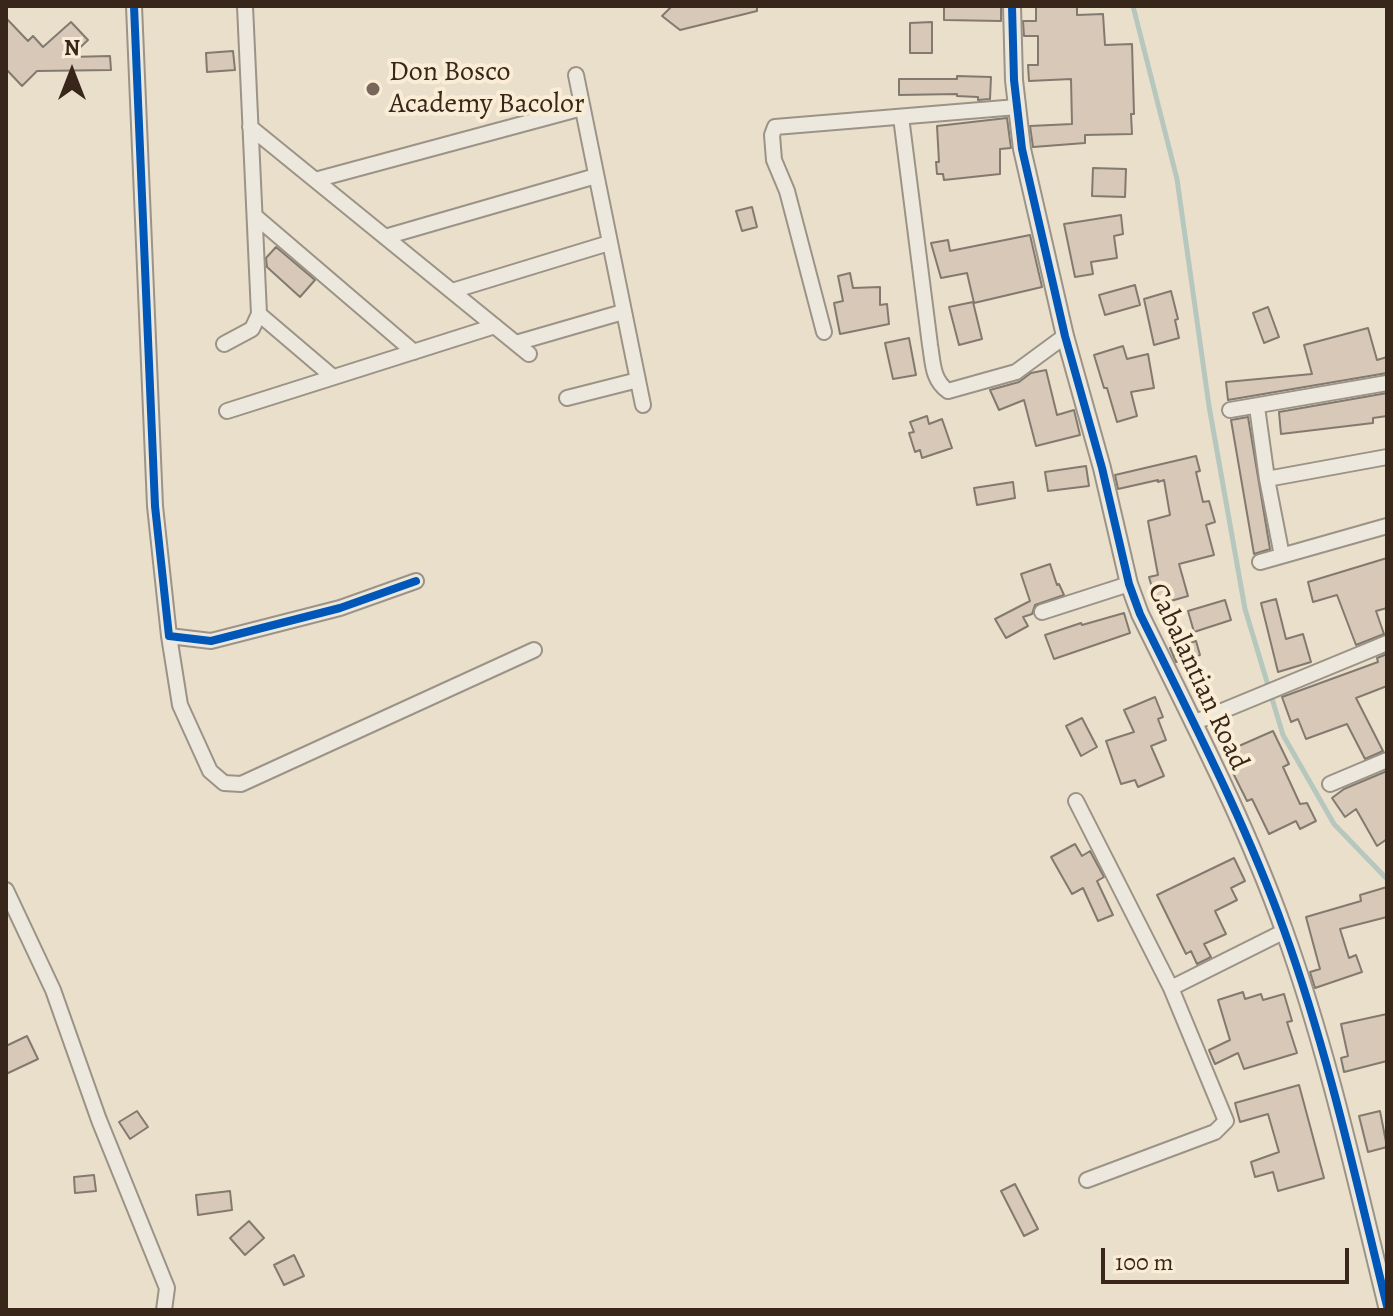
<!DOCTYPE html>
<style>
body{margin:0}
#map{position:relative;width:1393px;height:1316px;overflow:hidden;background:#eadfcb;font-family:Alegreya,serif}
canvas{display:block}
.frame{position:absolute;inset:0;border:8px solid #39261a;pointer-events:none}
.north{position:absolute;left:32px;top:32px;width:80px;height:80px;-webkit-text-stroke:6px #faedd5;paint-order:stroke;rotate:0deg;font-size:22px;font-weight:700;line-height:32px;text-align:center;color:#39261a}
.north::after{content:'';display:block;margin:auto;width:28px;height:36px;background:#39261a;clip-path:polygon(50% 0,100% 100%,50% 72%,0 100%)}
.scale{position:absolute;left:1101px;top:1248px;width:248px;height:36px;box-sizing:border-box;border:4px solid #39261a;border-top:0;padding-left:10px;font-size:24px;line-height:28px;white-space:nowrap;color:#39261a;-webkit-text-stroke:6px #faedd5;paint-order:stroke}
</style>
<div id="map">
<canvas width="1393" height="1316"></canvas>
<div class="frame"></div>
<div class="north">N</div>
<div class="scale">100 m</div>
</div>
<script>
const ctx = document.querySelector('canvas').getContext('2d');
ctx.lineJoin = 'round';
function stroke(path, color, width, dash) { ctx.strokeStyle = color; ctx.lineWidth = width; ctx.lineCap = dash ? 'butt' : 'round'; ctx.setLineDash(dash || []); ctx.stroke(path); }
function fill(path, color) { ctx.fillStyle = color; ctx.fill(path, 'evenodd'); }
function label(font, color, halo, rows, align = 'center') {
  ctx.font = font + ' Alegreya,serif'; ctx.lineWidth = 8; ctx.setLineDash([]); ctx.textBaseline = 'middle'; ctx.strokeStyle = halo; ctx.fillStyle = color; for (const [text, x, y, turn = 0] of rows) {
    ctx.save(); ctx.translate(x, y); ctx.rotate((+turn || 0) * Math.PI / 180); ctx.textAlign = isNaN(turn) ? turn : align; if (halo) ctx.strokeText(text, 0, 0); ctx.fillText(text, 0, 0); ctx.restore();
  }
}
const stream = new Path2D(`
 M 1133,6 L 1177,179 L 1209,406 L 1245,609 L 1283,735 L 1334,824 L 1387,879`);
const building = new Path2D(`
 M 672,6 L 757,6 L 757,11 L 680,30 L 662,16 Z
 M 944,6 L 1001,7 L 1001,21 L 944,20 Z
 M 1036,6 L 1077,6 L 1077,15 L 1103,14 L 1105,45 L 1132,44 L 1134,114 L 1131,114 L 1132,134 L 1085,135 L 1085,143 L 1033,147 L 1030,126 L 1072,124 L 1071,79 L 1029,81 L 1028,65 L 1038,65 L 1038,36 L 1024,36 L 1023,21 L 1036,21 Z
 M 6,18 L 28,41 L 33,36 L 43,47 L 71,22 L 88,40 L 70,57 L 110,56 L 111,70 L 37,71 L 22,86 L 6,69 Z
 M 932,22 L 932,53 L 910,53 L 910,23 Z
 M 233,51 L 235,70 L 207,72 L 206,53 Z
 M 957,76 L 991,77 L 990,99 L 978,100 L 978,97 L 957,96 L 957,94 L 899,95 L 899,79 L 957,79 Z
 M 1007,118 L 1011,148 L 1000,149 L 1000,174 L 944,180 L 943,174 L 937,174 L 936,162 L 939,162 L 937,126 Z
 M 1093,168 L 1126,169 L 1125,197 L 1092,196 Z
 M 752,207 L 757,227 L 742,231 L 736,211 Z
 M 1121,215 L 1123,234 L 1114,236 L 1117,258 L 1091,262 L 1093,274 L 1075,277 L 1064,224 Z
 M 1030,235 L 1042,287 L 974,303 L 967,273 L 941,278 L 931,243 L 948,240 L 950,251 Z
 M 276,247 L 315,280 L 300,297 L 267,267 L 266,258 Z
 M 850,273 L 853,288 L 880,287 L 880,305 L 887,304 L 889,324 L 840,334 L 834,303 L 843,301 L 838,276 Z
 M 1135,285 L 1140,305 L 1105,315 L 1099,295 Z
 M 1171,291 L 1178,319 L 1175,320 L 1179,338 L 1154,345 L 1144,299 Z
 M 973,302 L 982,339 L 959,345 L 949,307 Z
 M 1268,307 L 1279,337 L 1264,343 L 1253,313 Z
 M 1368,328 L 1377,360 L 1387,357 L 1387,373 L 1228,400 L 1226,382 L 1312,374 L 1304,345 Z
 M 909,338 L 916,375 L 893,379 L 885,343 Z
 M 1123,346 L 1127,359 L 1148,354 L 1154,388 L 1131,392 L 1137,416 L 1117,422 L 1107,388 L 1104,388 L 1094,355 Z
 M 1046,370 L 1057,415 L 1074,410 L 1080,435 L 1036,446 L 1024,400 L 999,410 L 990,390 L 1019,382 L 1031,373 Z
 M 1387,393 L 1387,416 L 1373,418 L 1373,423 L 1281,434 L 1279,412 Z
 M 927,416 L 929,424 L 942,419 L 952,448 L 922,458 L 920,450 L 915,452 L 909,433 L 914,432 L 910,422 Z
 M 1248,417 L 1270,549 L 1254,554 L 1231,420 Z
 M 1196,456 L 1200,471 L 1196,472 L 1203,502 L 1209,501 L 1215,522 L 1206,525 L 1214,555 L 1179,564 L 1188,596 L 1157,605 L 1149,577 L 1158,575 L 1148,521 L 1170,515 L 1164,480 L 1158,482 L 1158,480 L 1118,489 L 1115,475 Z
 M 1086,466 L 1089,486 L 1048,491 L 1045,472 Z
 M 1013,482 L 1015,498 L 977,505 L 974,488 Z
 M 1387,558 L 1387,608 L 1376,611 L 1384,634 L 1356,645 L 1337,595 L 1313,602 L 1308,582 Z
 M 1050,564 L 1057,585 L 1059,584 L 1064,595 L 1035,605 L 1032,614 L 1023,617 L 1028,626 L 1006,638 L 995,619 L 1030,601 L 1021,574 Z
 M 1276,599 L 1286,639 L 1303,634 L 1311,662 L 1278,672 L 1261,603 Z
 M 1225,600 L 1231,620 L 1194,632 L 1188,611 Z
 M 1124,613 L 1130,633 L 1054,659 L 1045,635 L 1081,623 L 1082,625 Z
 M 1196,641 L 1200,655 L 1176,662 L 1170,648 Z
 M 1387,654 L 1387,686 L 1356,698 L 1383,751 L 1365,759 L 1347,724 L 1306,739 L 1298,719 L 1291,722 L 1282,697 L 1378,662 L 1377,658 Z
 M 1155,697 L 1163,717 L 1158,719 L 1166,740 L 1151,746 L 1164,776 L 1138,787 L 1135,780 L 1121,784 L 1106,741 L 1134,732 L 1124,710 Z
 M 1082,718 L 1097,747 L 1081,756 L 1066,726 Z
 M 1273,731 L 1289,764 L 1283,767 L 1300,804 L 1307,803 L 1316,821 L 1300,829 L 1296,821 L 1269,834 L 1252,799 L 1247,801 L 1223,753 Z
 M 1387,771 L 1387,839 L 1377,846 L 1356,809 L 1345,817 L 1332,798 L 1344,789 Z
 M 1075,844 L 1082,856 L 1090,851 L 1104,877 L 1097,881 L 1113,915 L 1098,921 L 1083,888 L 1072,894 L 1051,857 Z
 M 1234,858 L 1245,881 L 1231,888 L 1237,900 L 1215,911 L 1226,934 L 1204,944 L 1211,957 L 1197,964 L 1191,951 L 1186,954 L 1157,895 Z
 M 1387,887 L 1387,917 L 1340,929 L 1349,958 L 1356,955 L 1362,972 L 1315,988 L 1310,972 L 1320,969 L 1306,917 L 1361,901 L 1360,895 Z
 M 1243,992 L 1245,999 L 1261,994 L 1263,1000 L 1284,994 L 1292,1021 L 1287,1022 L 1297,1053 L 1244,1069 L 1238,1053 L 1215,1064 L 1209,1050 L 1230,1040 L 1218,1000 Z
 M 1387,1014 L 1387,1061 L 1344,1072 L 1341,1058 L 1348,1056 L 1341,1024 Z
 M 27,1036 L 38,1059 L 6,1074 L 6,1046 Z
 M 1299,1085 L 1324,1178 L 1278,1191 L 1273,1172 L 1255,1177 L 1251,1162 L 1279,1152 L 1268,1114 L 1240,1122 L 1235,1103 Z
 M 137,1111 L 148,1127 L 130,1139 L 119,1122 Z
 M 1380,1111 L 1387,1147 L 1368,1152 L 1359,1116 Z
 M 94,1175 L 96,1191 L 75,1193 L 74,1177 Z
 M 1015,1184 L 1038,1229 L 1024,1236 L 1001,1191 Z
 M 230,1191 L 232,1210 L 198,1215 L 196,1195 Z
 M 249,1221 L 264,1238 L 245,1255 L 230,1238 Z
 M 294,1255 L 304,1276 L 284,1285 L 274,1265 Z`);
const minor = new Path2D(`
 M 134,6 L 155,506 L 169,636 L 211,641 L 340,608 L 416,581
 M 576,75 L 643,405
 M 901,117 L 930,345 C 933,362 932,380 948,391 L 1016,372 L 1065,336
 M 250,127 L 529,354
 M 315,180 L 582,108
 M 255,216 L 414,352
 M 385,237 L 596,176
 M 452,291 L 609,243
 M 259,314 L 333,377
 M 824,332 L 787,191 L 774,160 L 772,135 L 775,127 L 1017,107
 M 516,343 L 623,312
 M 224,344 L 252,329 L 259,314 L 245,6
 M 567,398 L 638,380
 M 1257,407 L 1267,479 L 1282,556
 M 1230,410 L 1387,383
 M 227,411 L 495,326
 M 1267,479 L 1387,457
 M 1260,562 L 1387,526
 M 1042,612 L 1129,584
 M 169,636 L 180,705 L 210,771 L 224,783 L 241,784 L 534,650
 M 1193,723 L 1387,643
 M 1330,784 L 1387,760
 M 1076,801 L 1171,988 L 1226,1121 L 1215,1132 L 1087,1180
 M 6,890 L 53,990 L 99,1120 L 167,1288 L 164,1310
 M 1171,988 L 1285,931`);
const tertiary = new Path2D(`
 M 1012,6 L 1014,80 L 1022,149 L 1065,336 L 1102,468 L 1129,584 L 1140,614 C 1191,718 1245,821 1284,930 C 1328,1052 1356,1180 1387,1306`);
const cycleway = new Path2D(`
 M 134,6 L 155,506 L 169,636 L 211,641 L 340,608 L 416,581
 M 1012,6 L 1014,80 L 1022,149 L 1065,336 L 1102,468 L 1129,584 L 1140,614 C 1191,718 1245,821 1284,930 C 1328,1052 1356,1180 1387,1306`);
const markers = [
 [373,89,8,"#776758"]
];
const poiNames = [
 ["Don Bosco",389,73],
 ["Academy Bacolor",389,105]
];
const streetNames = [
 ["Cabalantian Road",1197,677,65]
];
stroke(stream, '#b6c7be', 5);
fill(building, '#d8c8b8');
stroke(building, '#837a6f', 2);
stroke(minor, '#9c9387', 18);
stroke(tertiary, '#9c9387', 20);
stroke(minor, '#ede8de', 14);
stroke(tertiary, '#ede8de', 16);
stroke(cycleway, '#0057b8', 8);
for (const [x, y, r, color] of markers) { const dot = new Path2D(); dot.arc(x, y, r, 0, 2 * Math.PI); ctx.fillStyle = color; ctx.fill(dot); stroke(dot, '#faedd5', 3); }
label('28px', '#39261a', '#faedd5', poiNames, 'left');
label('28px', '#39261a', '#faedd5', streetNames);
</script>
